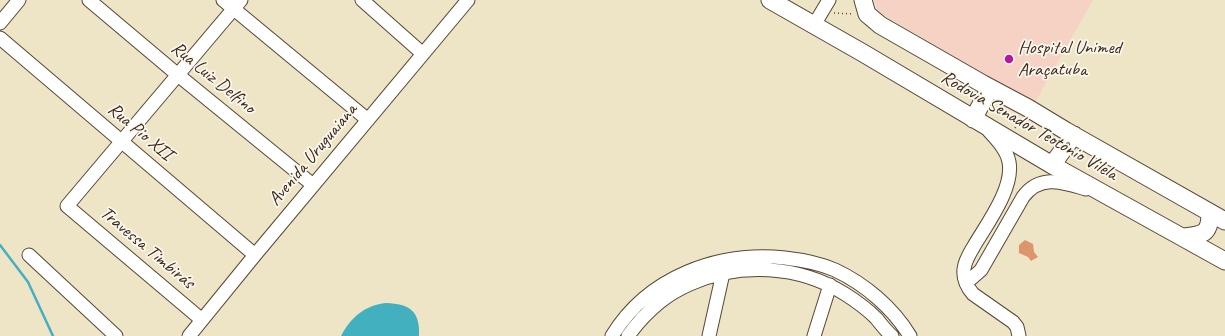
<!DOCTYPE html>
<meta charset="utf-8">
<style>
body{margin:0}
canvas{display:block;background:#eee4c6}
</style>
<canvas width="1225" height="336"></canvas>
<script>
const ctx = document.querySelector('canvas').getContext('2d');
ctx.lineJoin = 'round';
function fill(path, color) { ctx.fillStyle = color; ctx.fill(path, 'evenodd'); }
function stroke(path, color, width, dash) { ctx.strokeStyle = color; ctx.lineWidth = width; ctx.lineCap = dash ? 'butt' : 'round'; ctx.setLineDash(dash || []); ctx.stroke(path); }
function label(font, color, halo, rows, align = 'center') {
  ctx.font = font + ' Caveat,sans-serif'; ctx.lineWidth = 3.5; ctx.setLineDash([]); ctx.textBaseline = 'middle'; ctx.strokeStyle = halo; ctx.fillStyle = color; for (const [text, x, y, turn = 0] of rows) {
    ctx.save(); ctx.translate(x, y); ctx.rotate((+turn || 0) * Math.PI / 180); ctx.textAlign = isNaN(turn) ? turn : align; if (halo) ctx.strokeText(text, 0, 0); ctx.fillText(text, 0, 0); ctx.restore();
  }
}
const built = new Path2D(`
 M 874,0 L 1093,0 L 1034,104 L 882,14 L 877,9 Z`);
const water = new Path2D(`
 M 386,303 C 410,304 420,311 419,336 L 341,336 C 350,318 365,305 386,303 Z`);
const stream = new Path2D(`
 M 0,245 L 28,282 L 53,336`);
const building = new Path2D(`
 M 1025,240 L 1033,244 L 1034,252 L 1038,257 L 1031,261 L 1028,257 L 1019,253 L 1019,245 Z`);
const path = new Path2D(`
 M 834,13 L 854,14
 M 1015,128 L 1020,120`);
const minor = new Path2D(`
 M 89,0 L 178,75 L 313,185
 M 223,0 L 368,120
 M 362,0 L 423,54
 M 0,23 L 19,0
 M 814,25 L 829,0
 M 0,38 L 255,255
 M 989,131 C 997,140 1007,150 1009,162 C 1014,188 987,224 974,246 C 970,253 965,260 964,269 C 963,278 967,287 973,294 L 1013,322 L 1017,327 L 1019,336
 M 29,255 L 116,336
 M 966,280 L 972,278 L 981,270 L 1023,197 C 1040,174 1062,182 1086,189
 M 202,320 L 67,206 L 241,0
 M 189,336 L 255,255 L 468,0
 M 612,336 C 648,277 718,251 785,258 C 803,260 819,263 835,270 C 865,284 893,308 910,336
 M 628,336 C 637,323 650,310 661,301 C 670,294 681,288 690,284 C 740,262 799,265 845,294 C 856,301 867,309 876,318 C 881,324 886,331 892,336
 M 709,336 L 723,273
 M 814,336 L 830,285`);
const major = new Path2D(`
 M 770,0 L 863,53 L 1052,165 L 1225,261
 M 863,0 L 867,14 L 880,25 L 983,84 L 1028,108 L 1066,131 L 1225,221
 M 973,119 L 990,88
 M 1052,165 L 1074,135
 M 1184,237 C 1203,235 1210,234 1210,213`);
const markers = [
 [1009,59,5,"#b5179e"]
];
const poiNames = [
 ["Hospital Unimed",1018,48],
 ["Araçatuba",1018,70]
];
const streetNames = [
 ["Rua Luiz Delfino",213,78,39],
 ["Rodovia Senador Teotônio Vilela",1029,126,30],
 ["Rua Pio XII",140,132,40],
 ["Avenida Uruguaiana",313,155,-50],
 ["Travessa Timbirás",147,248,40]
];
fill(built, '#f6d2c5');
fill(water, '#43b0c0');
stroke(stream, '#43b0c0', 2.5);
fill(building, '#dc956d');
stroke(minor, '#564637', 15);
stroke(major, '#564637', 19);
stroke(path, '#564637', 1.5, [1, 3]);
stroke(minor, '#fff', 13);
stroke(major, '#fff', 17);
for (const [x, y, r, color] of markers) { const dot = new Path2D(); dot.arc(x, y, r, 0, 2 * Math.PI); ctx.fillStyle = color; ctx.fill(dot); stroke(dot, '#fbf7ec', 1.5); }
label('19px', '#3b2a1e', '#fbf7ec', poiNames, 'left');
label('19px', '#3b2a1e', '#fbf7ec', streetNames);
</script>
